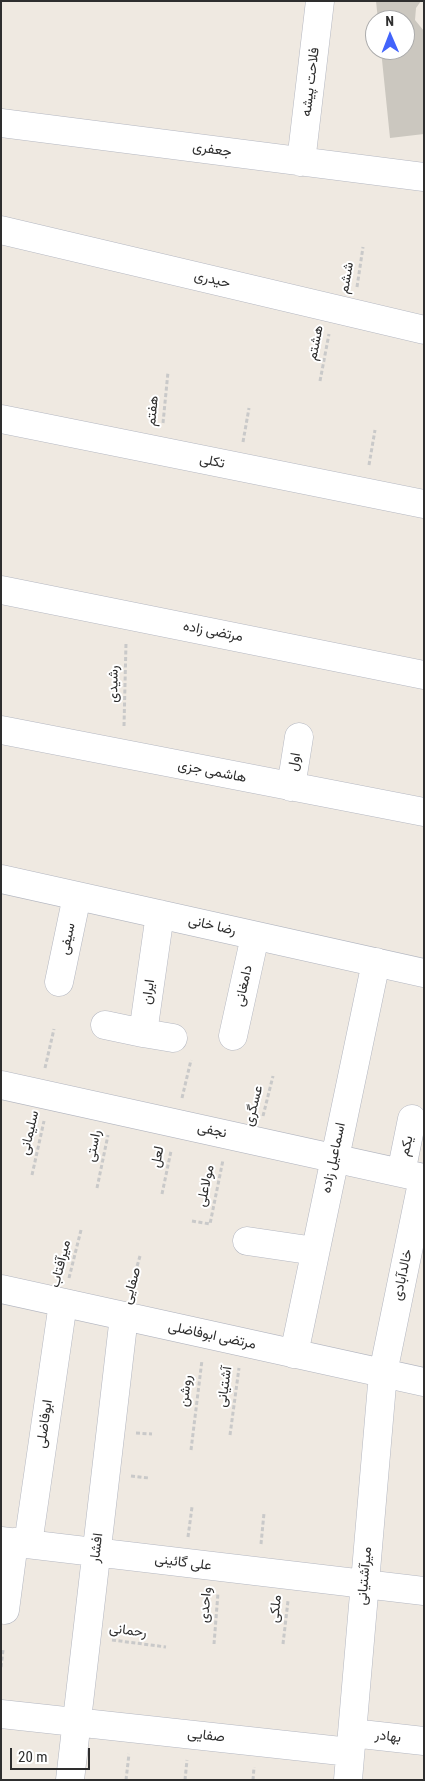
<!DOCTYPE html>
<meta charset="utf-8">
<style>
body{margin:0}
#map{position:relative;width:425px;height:1781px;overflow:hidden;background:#efe9e1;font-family:"Roboto Condensed",sans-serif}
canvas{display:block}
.frame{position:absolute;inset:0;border:2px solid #2e2e2e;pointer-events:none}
.north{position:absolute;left:365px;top:10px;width:50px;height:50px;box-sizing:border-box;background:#fff;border:1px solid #ababab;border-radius:50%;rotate:359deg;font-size:14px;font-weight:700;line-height:20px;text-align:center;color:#2e2e2e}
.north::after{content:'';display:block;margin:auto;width:18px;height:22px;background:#4264fb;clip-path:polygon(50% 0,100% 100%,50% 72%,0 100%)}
.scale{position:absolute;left:10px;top:1748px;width:80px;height:22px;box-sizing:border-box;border:2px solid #2e2e2e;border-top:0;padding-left:6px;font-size:15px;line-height:18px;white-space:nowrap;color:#2e2e2e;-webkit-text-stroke:4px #fff;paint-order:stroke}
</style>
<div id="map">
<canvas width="425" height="1781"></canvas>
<div class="frame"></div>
<div class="north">N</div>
<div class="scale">20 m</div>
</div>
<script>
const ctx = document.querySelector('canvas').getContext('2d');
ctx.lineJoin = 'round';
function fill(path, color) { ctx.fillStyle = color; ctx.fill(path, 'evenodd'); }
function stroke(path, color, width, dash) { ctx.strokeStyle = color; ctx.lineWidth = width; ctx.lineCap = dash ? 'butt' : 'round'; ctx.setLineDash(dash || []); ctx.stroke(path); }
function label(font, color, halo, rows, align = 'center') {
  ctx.font = font + ' "Roboto Condensed",Vazirmatn,sans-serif'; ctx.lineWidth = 4; ctx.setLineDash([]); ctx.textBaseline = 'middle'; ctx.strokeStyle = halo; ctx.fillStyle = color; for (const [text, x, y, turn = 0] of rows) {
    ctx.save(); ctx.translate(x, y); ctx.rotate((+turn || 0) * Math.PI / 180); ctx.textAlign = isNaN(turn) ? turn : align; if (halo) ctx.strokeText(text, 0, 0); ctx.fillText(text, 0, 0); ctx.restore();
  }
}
const building = new Path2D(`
 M 376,1 L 421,1 L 416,8 L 415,20 L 424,31 L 424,134 L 390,138 L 381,50 L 405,50 L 405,20 L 378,20 Z`);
const path = new Path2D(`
 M 357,287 L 363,247
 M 320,381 L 329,334
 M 163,423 L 168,372
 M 243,442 L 249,408
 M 369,465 L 375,430
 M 124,726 L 126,643
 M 45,1068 L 54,1029
 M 182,1098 L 191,1060
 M 263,1116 L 273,1076
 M 32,1175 L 44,1121
 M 97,1188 L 108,1135
 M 162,1194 L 171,1151
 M 192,1221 L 210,1224 L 223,1160
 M 69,1278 L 81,1230
 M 130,1291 L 140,1256
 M 136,1433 L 152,1434
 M 230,1435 L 239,1368
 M 191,1450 L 202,1360
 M 131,1476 L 149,1478
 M 188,1537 L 192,1507
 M 261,1544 L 264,1513
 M 112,1640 L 166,1647
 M 214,1644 L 218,1593
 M 283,1644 L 288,1601
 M 1,1667 L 3,1650
 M 126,1780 L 129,1754
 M 185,1780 L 187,1760
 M 253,1780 L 254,1767`);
const minor = new Path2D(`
 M 1,123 L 424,177
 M 301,162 L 320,1
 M 1,230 L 424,330
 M 1,419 L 424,504
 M 1,590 L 424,675
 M 1,730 L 424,812
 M 291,787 L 299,737
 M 1,879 L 424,973
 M 59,982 L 77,896
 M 105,1025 L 143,1033 L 160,914
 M 143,1033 L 173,1038
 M 233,1036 L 255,936
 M 1,1085 L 424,1178
 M 401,1173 L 412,1119
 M 247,1241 L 315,1251
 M 1,1289 L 424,1382
 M 294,1354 L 376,962
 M 1,1541 L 424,1591
 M 28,1544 L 63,1303
 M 5,1610 L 14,1542
 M 1,1714 L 350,1752
 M 352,1733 L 424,1741
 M 70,1780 L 124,1316
 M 348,1780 L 383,1373 L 423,1178`);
const streetNames = [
 ["فلاحت پیشه",311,82,-83],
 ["جعفری",212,150,8],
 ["ششم",347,278,-80],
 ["حیدری",212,280,13],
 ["هشتم",316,343,-79],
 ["هفتم",153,411,-84],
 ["تکلی",212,462,11],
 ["مرتضی زاده",213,632,11],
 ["رشیدی",114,684,-89],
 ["اول",295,762,-80],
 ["هاشمی جزی",212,772,11],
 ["رضا خانی",212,926,13],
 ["سیفی",68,939,-78],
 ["دامغانی",244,986,-78],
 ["ایران",149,992,-82],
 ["عسگری",254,1106,-76],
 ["نجفی",212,1131,12],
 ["سلیمانی",30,1133,-77],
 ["راستی",94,1146,-79],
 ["یکم",407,1146,-78],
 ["لعل",158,1157,-79],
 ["اسماعیل زاده",334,1158,-78],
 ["مولاعلی",206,1186,-78],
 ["میرآفتاب",61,1264,-76],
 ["خالدآبادی",403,1275,-78],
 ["صفایی",132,1286,-74],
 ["مرتضی ابوفاضلی",212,1336,12],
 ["آشتیانی",225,1387,-82],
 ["روشن",186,1391,-83],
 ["ابوفاضلی",45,1424,-82],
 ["افشار",97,1548,-83],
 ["علی گائینی",183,1563,7],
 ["میرآشتیانی",365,1576,-85],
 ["واحدی",206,1605,-85],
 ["ملکی",276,1609,-84],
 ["رحمانی",128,1631,7],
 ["صفایی",206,1736,6],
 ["بهادر",388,1737,6]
];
fill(building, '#cbc7bf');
stroke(minor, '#b4b7c1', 29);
stroke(path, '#c9c9c9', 3, [4, 2.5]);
stroke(minor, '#fff', 28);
label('14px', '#2e2e2e', '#fff', streetNames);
</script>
